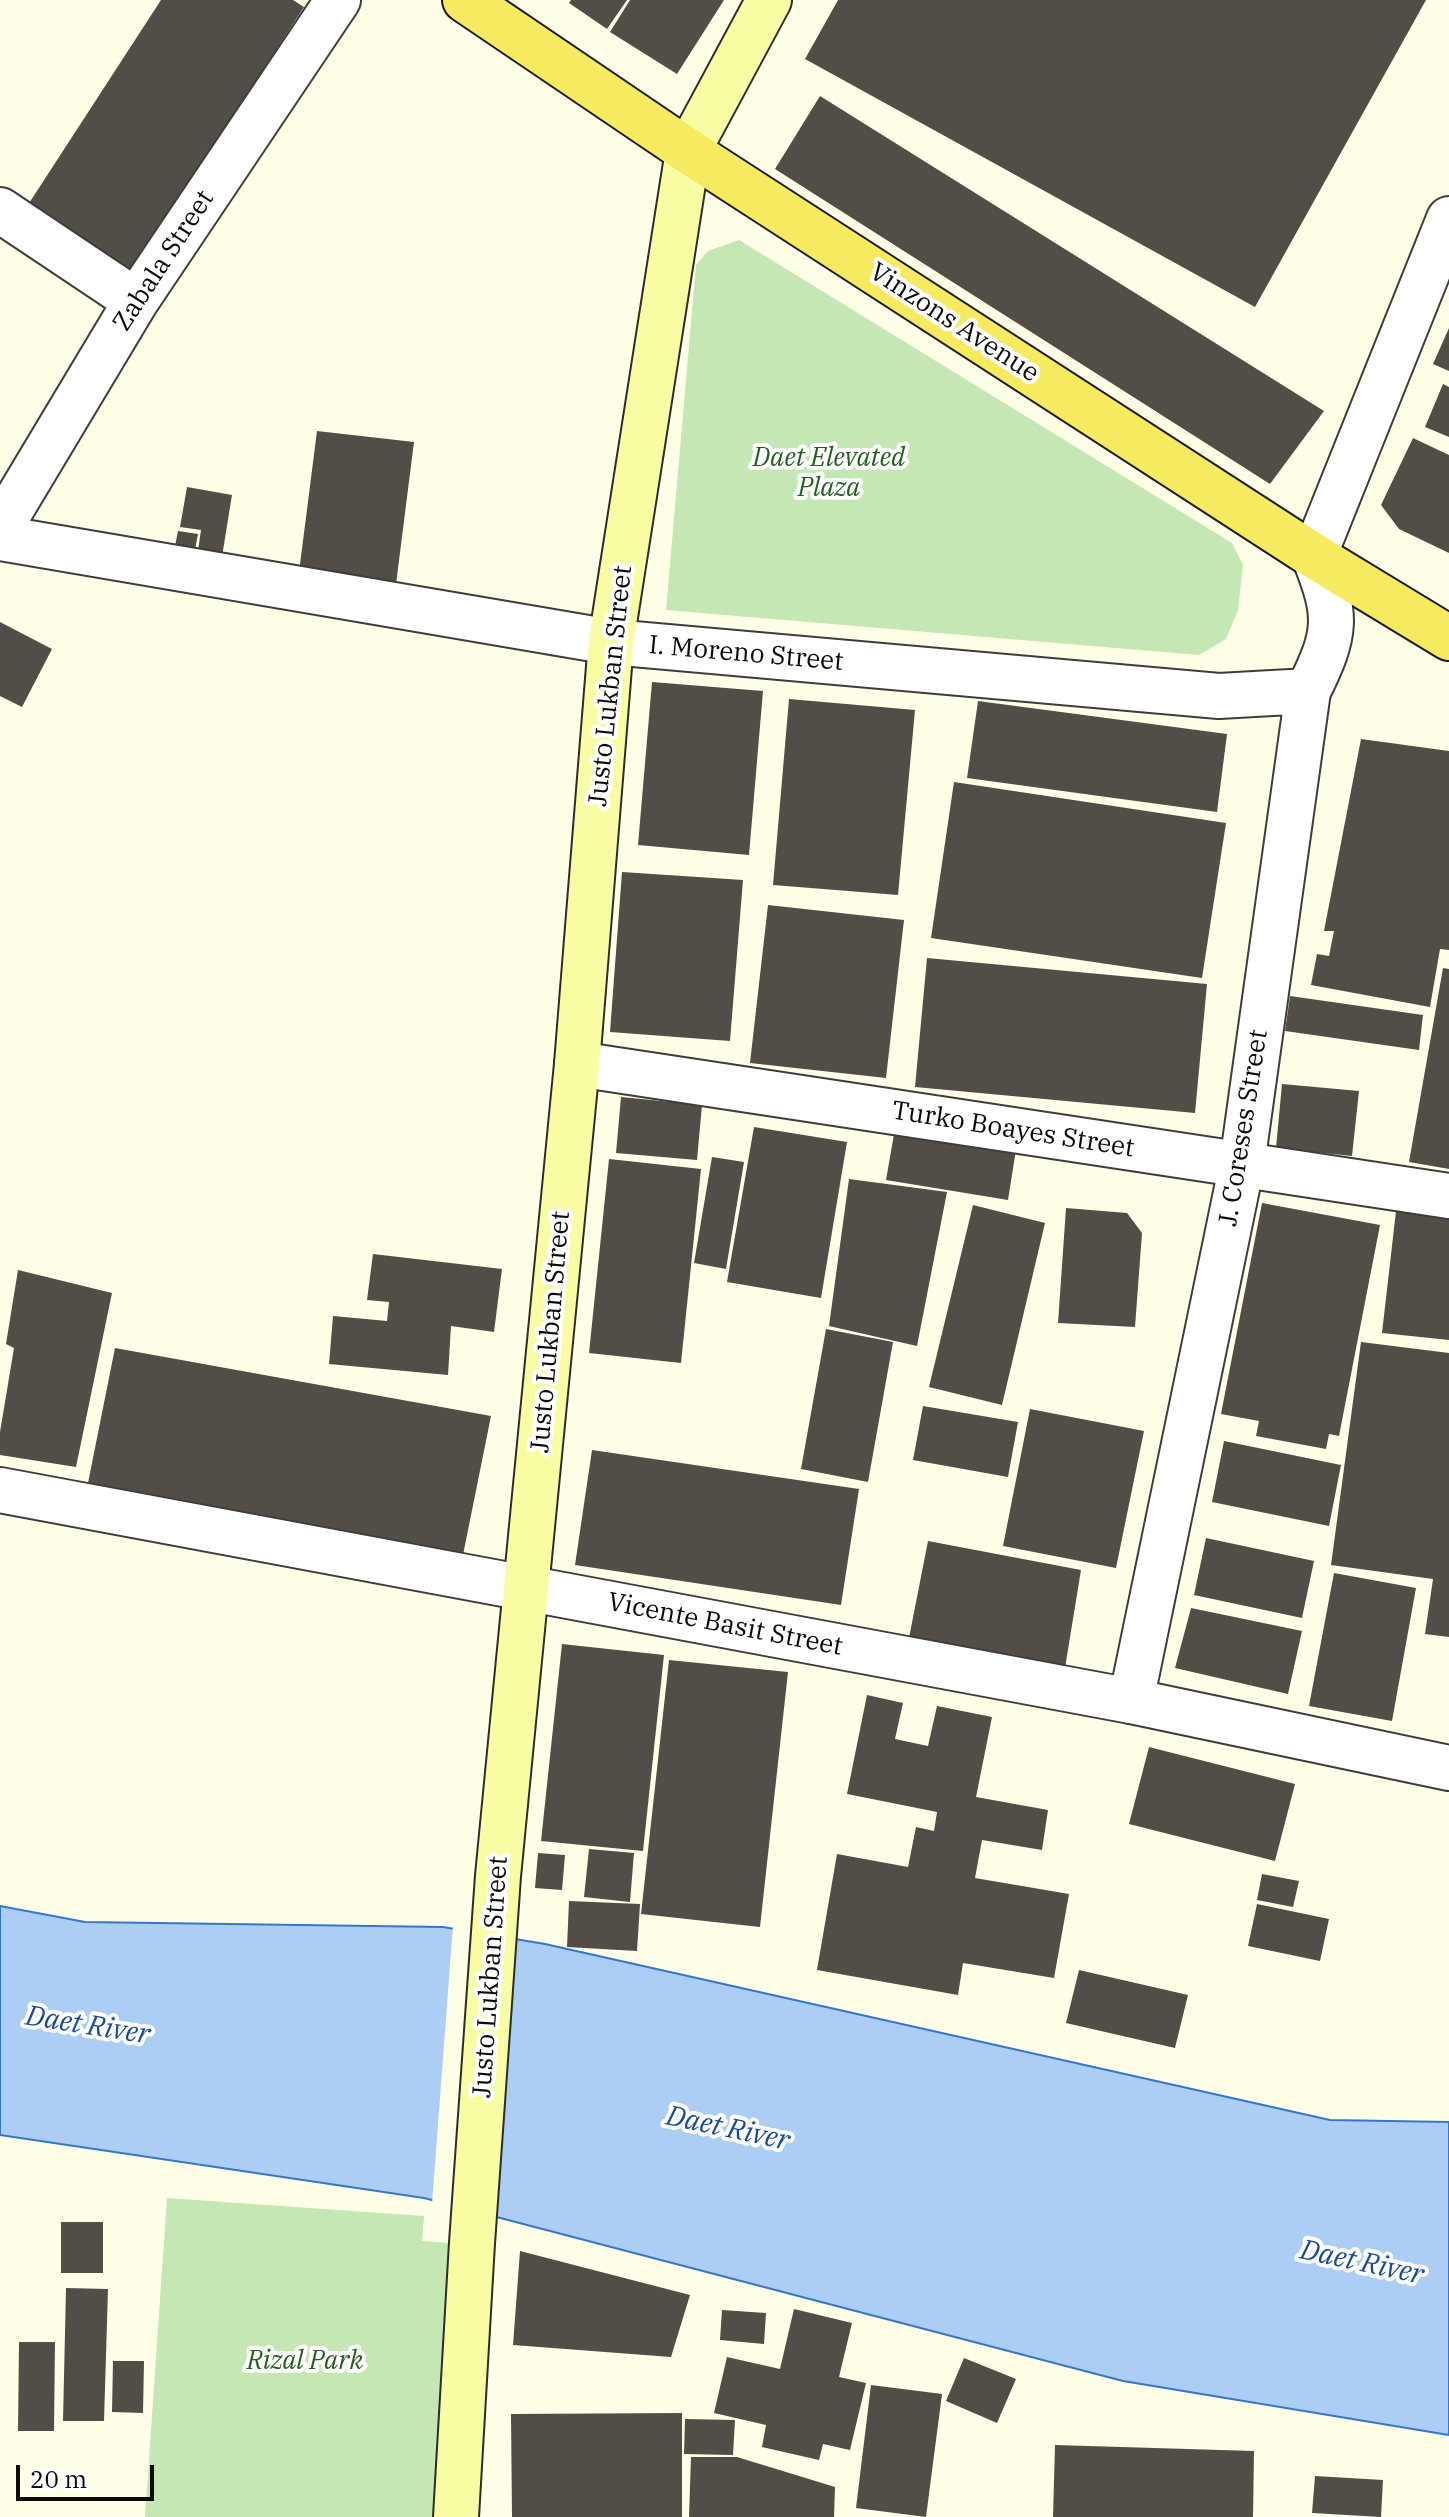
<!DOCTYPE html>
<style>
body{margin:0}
#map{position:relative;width:1449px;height:2517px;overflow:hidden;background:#fffee7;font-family:"IBM Plex Serif",serif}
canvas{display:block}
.scale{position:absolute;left:16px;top:2465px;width:138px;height:36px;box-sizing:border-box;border:4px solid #0a0a0a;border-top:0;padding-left:10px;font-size:24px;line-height:28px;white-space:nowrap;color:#0a0a0a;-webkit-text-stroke:6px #fff;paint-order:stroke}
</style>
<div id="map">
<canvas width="1449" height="2517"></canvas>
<div class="scale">20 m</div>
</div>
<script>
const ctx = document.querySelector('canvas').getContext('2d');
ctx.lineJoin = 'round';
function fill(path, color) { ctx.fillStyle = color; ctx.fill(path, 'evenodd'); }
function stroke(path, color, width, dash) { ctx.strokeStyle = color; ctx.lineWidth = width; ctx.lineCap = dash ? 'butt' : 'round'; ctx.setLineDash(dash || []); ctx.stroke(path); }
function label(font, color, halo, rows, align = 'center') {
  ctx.font = font + ' "IBM Plex Serif",serif'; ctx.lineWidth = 8; ctx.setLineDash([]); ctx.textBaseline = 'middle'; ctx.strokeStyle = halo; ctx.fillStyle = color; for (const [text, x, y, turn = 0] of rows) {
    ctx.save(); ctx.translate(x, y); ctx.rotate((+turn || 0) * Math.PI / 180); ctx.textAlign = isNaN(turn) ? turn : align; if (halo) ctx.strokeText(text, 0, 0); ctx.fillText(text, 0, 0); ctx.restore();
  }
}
const green = new Path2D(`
 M 739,240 L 1232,543 L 1243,565 L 1238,610 L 1226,639 L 1199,655 L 666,610 L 696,265 L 708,251 Z
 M 167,2198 L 424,2216 L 422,2241 L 463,2244 L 443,2517 L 145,2517 Z`);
const water = new Path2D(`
 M 0,1906 L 85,1922 L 443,1927 L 545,1944 L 1330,2120 L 1449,2122 L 1449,2435 L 1123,2381 L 424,2198 L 0,2135 Z`);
const pier = new Path2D(`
 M 453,1925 L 513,1935 L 492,2220 L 432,2204 Z`);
const building = new Path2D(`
 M 161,0 L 293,0 L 304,7 L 126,280 L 22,214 Z
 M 571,0 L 627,0 L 607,29 L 569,3 Z
 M 630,0 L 724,0 L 677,74 L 610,32 Z
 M 838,0 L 1426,0 L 1255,307 L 805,59 Z
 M 820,96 L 1324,411 L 1270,484 L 775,169 Z
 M 1449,328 L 1449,371 L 1433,364 Z
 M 1443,384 L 1449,387 L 1449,437 L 1425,427 Z
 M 317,431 L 414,442 L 395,592 L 298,580 Z
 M 1413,438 L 1449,455 L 1449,553 L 1399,529 L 1381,505 Z
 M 187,487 L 232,495 L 220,569 L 196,564 L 201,530 L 180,527 Z
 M 178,531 L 198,534 L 192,565 L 172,561 Z
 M 0,622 L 52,649 L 22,707 L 0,696 Z
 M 652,682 L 763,691 L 749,855 L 638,845 Z
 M 789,699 L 915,710 L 898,895 L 773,885 Z
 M 978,701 L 1227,734 L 1217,812 L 967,778 Z
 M 1361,739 L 1449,751 L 1449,950 L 1440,949 L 1430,1007 L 1311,985 L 1317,954 L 1329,956 L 1334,931 L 1324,931 Z
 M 954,782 L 1226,823 L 1202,978 L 931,938 Z
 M 622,872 L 743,880 L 730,1041 L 610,1032 Z
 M 768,905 L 904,920 L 886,1078 L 750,1063 Z
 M 927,958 L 1207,984 L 1195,1113 L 915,1087 Z
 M 1443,968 L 1449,969 L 1449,1169 L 1409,1162 Z
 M 1290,996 L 1423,1015 L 1419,1050 L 1285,1031 Z
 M 1282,1084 L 1359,1091 L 1352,1156 L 1276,1148 Z
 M 621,1097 L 702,1105 L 697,1160 L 616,1153 Z
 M 897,1117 L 1018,1137 L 1008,1200 L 886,1180 Z
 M 754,1127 L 847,1142 L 821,1298 L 727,1282 Z
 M 712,1157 L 744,1162 L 726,1269 L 694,1263 Z
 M 609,1159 L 701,1169 L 681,1363 L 589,1353 Z
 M 849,1179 L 947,1192 L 917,1346 L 829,1326 Z
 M 1262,1203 L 1380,1225 L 1339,1436 L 1329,1434 L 1326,1449 L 1256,1436 L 1259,1421 L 1221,1414 Z
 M 973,1205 L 1045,1223 L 1002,1405 L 929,1387 Z
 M 1066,1208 L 1127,1213 L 1142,1233 L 1135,1327 L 1058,1323 Z
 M 1396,1211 L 1449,1217 L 1449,1340 L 1382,1333 Z
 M 373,1254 L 502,1269 L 494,1332 L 451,1326 L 448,1375 L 329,1364 L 333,1316 L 387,1321 L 389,1302 L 367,1300 Z
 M 18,1270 L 112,1293 L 76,1467 L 0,1455 L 0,1432 L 14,1348 L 6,1344 Z
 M 826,1329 L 893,1342 L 868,1482 L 801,1469 Z
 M 1361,1342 L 1449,1353 L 1449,1637 L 1425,1634 L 1433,1579 L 1331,1565 Z
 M 115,1348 L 491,1416 L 463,1555 L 87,1488 Z
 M 923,1406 L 1018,1422 L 1008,1477 L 913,1460 Z
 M 1030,1409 L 1144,1431 L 1116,1568 L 1003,1546 Z
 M 1224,1441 L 1341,1465 L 1329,1526 L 1212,1502 Z
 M 592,1450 L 859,1489 L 841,1605 L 575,1565 Z
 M 1206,1538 L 1314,1561 L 1302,1618 L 1194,1595 Z
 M 928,1541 L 1081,1570 L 1065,1668 L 908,1643 Z
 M 1334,1573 L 1416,1588 L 1392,1721 L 1309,1706 Z
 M 1191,1608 L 1302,1631 L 1288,1694 L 1175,1668 Z
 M 562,1644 L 664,1655 L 643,1851 L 541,1841 Z
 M 669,1660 L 788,1672 L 760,1927 L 641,1914 Z
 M 867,1695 L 903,1703 L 895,1739 L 928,1746 L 937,1706 L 992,1717 L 976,1797 L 1048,1810 L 1042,1850 L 982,1840 L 975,1878 L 1069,1894 L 1054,1978 L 963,1963 L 958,1995 L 817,1970 L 837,1854 L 908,1867 L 916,1827 L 934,1831 L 937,1812 L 847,1794 Z
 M 1149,1747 L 1295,1784 L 1275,1861 L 1129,1824 Z
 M 589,1849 L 634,1853 L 630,1902 L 584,1897 Z
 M 538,1853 L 565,1855 L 562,1890 L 535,1888 Z
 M 1262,1874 L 1299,1881 L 1293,1907 L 1257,1900 Z
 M 569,1901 L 640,1904 L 637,1951 L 567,1947 Z
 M 1257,1904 L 1329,1919 L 1320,1961 L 1248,1946 Z
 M 1079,1970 L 1188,1995 L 1175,2048 L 1066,2023 Z
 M 61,2222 L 103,2222 L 103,2273 L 61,2273 Z
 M 520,2251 L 690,2295 L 671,2357 L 513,2345 Z
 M 66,2288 L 108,2289 L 104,2421 L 63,2421 Z
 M 794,2309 L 852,2323 L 839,2377 L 866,2383 L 850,2450 L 823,2444 L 819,2460 L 762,2447 L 766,2425 L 714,2413 L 727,2357 L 780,2369 Z
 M 722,2310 L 766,2313 L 764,2344 L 720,2340 Z
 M 19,2342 L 55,2342 L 54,2431 L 18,2431 Z
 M 964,2358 L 1016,2379 L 997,2423 L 946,2401 Z
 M 113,2361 L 144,2361 L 143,2413 L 112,2412 Z
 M 871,2385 L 942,2394 L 926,2517 L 856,2508 Z
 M 682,2413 L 682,2517 L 512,2517 L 511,2414 Z
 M 685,2419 L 735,2420 L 733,2455 L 684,2454 Z
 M 1055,2445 L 1254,2451 L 1253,2517 L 1053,2517 Z
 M 691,2457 L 737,2457 L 835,2487 L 834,2517 L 689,2517 Z
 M 1315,2476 L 1383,2480 L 1381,2517 L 1312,2513 Z`);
const minor = new Path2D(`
 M 0,210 L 136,301
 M 0,528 L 136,301 L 338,0
 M 0,538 L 611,642 L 1219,696 L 1308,691
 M 1131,1701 L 1242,1164 L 1308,691 C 1337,633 1338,616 1314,556 L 1449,219`);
const tertiary = new Path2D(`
 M 577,1064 L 1449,1196
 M 0,1490 L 1131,1701 L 1449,1768`);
const secondary = new Path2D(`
 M 456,2517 L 472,2243 L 498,1876 L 577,1064 L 611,642 L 688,151 L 769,0`);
const primary = new Path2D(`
 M 465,0 L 688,151 L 1314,556 L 1449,638`);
const streetNames = [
 ["Zabala Street",164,261,-57],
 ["Vinzons Avenue",954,323,33],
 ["I. Moreno Street",746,654,5],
 ["Justo Lukban Street",611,686,-84],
 ["J. Coreses Street",1244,1128,-81],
 ["Turko Boayes Street",1013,1130,9],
 ["Justo Lukban Street",551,1332,-85],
 ["Vicente Basit Street",725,1625,11],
 ["Justo Lukban Street",491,1977,-86]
];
const parkNames = [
 ["Daet Elevated",829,458],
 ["Plaza",829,488],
 ["Rizal Park",305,2361]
];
const waterNames = [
 ["Daet River",88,2026,9],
 ["Daet River",728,2129,12],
 ["Daet River",1362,2263,12]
];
fill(green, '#c5e7b3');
fill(water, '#adcef4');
stroke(water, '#3676c9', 2);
fill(pier, '#fffee7');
fill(building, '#524d47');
stroke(minor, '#3d3d3d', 48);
stroke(tertiary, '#3d3d3d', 48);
stroke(secondary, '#2c2c2c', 48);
stroke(primary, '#1b1b1b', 48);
stroke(minor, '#fff', 44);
stroke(tertiary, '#fff', 44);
stroke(secondary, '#f8fda3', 44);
stroke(primary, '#f6ea60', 44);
label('26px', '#0a0a0a', '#fff', streetNames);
label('italic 26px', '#205f1d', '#fff', parkNames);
label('italic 28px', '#184a97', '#fff', waterNames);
</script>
